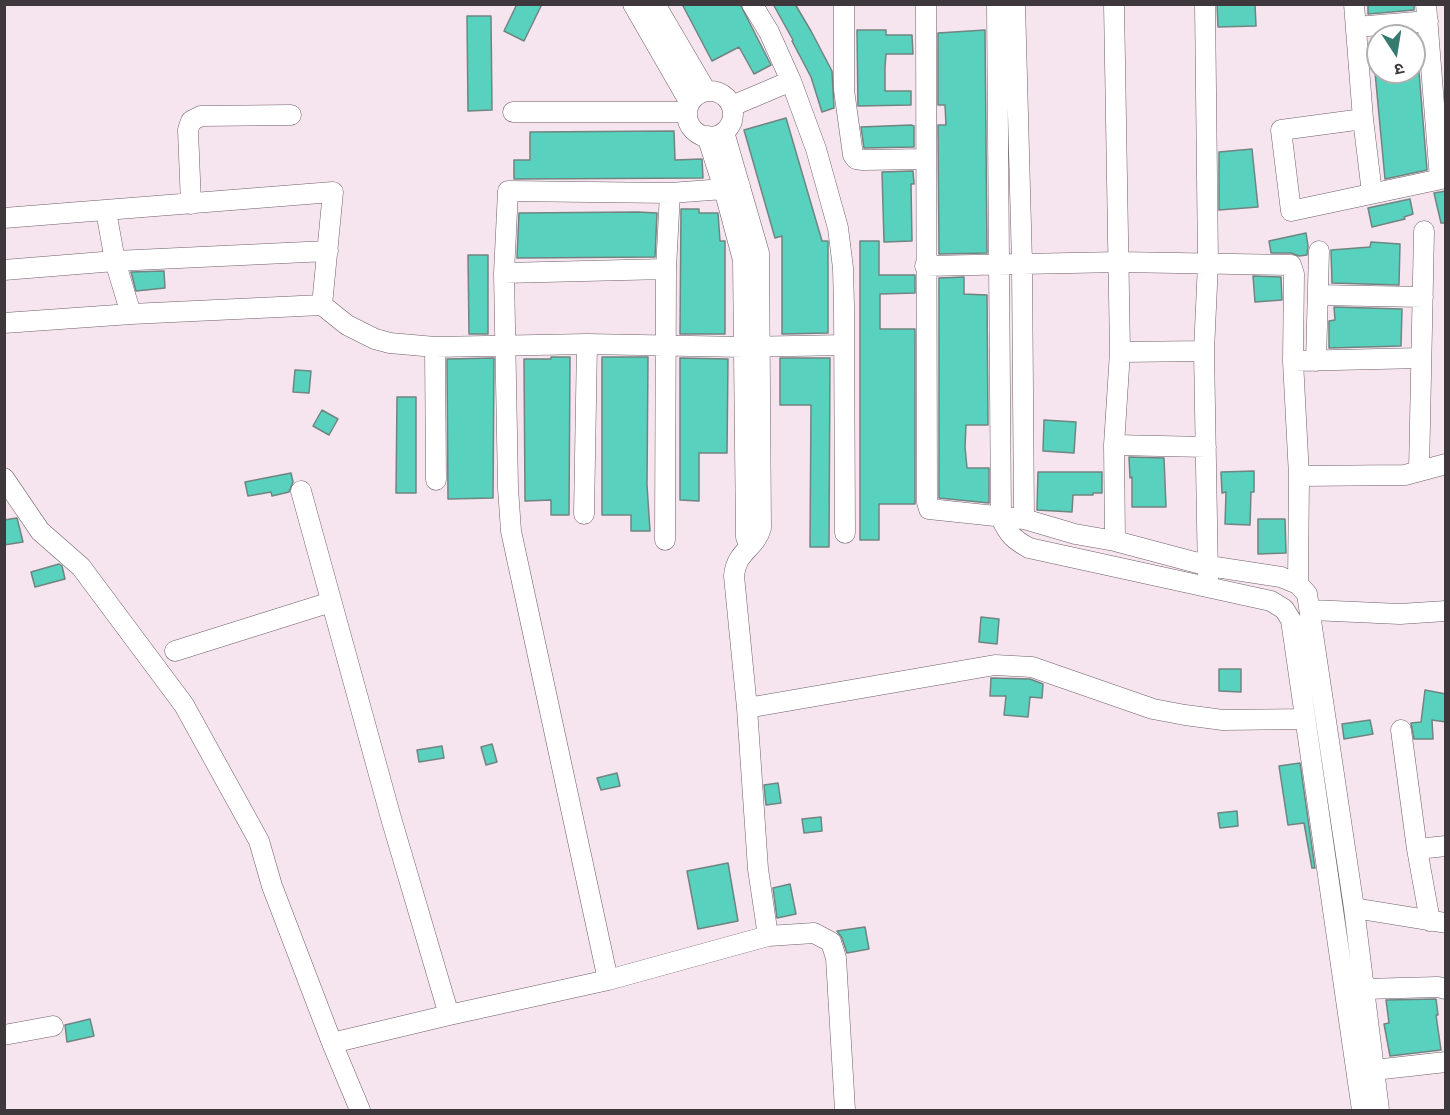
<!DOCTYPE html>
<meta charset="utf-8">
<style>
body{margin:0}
#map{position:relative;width:1450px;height:1115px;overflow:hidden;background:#f6e4ef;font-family:Barlow,"Noto Sans Devanagari",sans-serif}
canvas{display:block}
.frame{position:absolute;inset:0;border:6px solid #3e383c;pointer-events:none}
.north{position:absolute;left:1366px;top:24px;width:60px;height:60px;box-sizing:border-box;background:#fff;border:2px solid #b2afb1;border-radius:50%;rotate:168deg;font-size:16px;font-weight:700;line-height:24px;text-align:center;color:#3e383c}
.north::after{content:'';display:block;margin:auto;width:21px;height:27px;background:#367b70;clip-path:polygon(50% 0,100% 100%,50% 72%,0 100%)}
</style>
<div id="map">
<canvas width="1450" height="1115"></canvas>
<div class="frame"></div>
<div class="north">उ</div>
</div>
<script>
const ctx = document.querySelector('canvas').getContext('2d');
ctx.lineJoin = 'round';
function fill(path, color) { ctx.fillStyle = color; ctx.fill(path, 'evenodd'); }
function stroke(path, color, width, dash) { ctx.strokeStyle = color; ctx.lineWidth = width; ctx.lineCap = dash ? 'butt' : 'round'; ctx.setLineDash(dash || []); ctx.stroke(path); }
const building = new Path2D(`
 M 517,4 L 542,4 L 524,41 L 504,31 Z
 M 682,4 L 740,4 L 771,65 L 754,74 L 739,47 L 712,61 Z
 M 773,4 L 795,4 L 811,31 L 832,71 L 834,108 L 822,112 L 811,77 L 792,41 L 793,40 Z
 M 1217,4 L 1255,4 L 1256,26 L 1218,27 Z
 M 1368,4 L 1414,4 L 1414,10 L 1368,14 Z
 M 467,16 L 491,16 L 492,110 L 468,111 Z
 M 857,30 L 886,30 L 886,35 L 912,35 L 913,54 L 886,54 L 885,67 L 885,91 L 911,91 L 911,105 L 858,106 Z
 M 985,30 L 987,253 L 939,254 L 938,125 L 946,125 L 945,105 L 938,105 L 938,33 Z
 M 1375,72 L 1419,72 L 1427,170 L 1385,179 Z
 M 786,118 L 822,241 L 828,241 L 828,333 L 782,334 L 782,236 L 775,238 L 744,130 Z
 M 911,125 L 914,126 L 914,147 L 864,148 L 861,127 Z
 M 674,131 L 675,160 L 702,159 L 703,178 L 514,179 L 514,160 L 530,160 L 530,132 Z
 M 1252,149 L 1258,207 L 1219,210 L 1219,152 Z
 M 913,171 L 914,184 L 911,184 L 912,241 L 884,242 L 882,172 Z
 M 1446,191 L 1446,223 L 1441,223 L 1434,193 Z
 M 1410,199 L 1413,214 L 1404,217 L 1405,219 L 1372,227 L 1368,208 Z
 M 681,209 L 699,209 L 699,213 L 718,213 L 720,241 L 725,241 L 725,334 L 680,334 Z
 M 638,212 L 657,213 L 655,257 L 517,258 L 519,213 Z
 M 1306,233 L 1308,246 L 1307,255 L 1299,256 L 1291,253 L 1271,253 L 1269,241 Z
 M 860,241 L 879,241 L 879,275 L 915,275 L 915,293 L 880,294 L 880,329 L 915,329 L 915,504 L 879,504 L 879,540 L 860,540 Z
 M 1371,242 L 1400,244 L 1399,285 L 1332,283 L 1331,250 L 1370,247 Z
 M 468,255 L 488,255 L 488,334 L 469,334 Z
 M 164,271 L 165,288 L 136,291 L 131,272 Z
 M 1253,276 L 1281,277 L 1282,300 L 1255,302 Z
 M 964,277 L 964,294 L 987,295 L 988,425 L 966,425 L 965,447 L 967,468 L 989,468 L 989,503 L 939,498 L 939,278 Z
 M 1334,307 L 1402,309 L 1401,346 L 1329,348 L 1329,321 L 1335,320 Z
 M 551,357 L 570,357 L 569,515 L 551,515 L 551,500 L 525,501 L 524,359 L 551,359 Z
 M 602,357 L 648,357 L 647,485 L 650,531 L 631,531 L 631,515 L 602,515 Z
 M 494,358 L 493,498 L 448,499 L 447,359 Z
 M 680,358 L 728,359 L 727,453 L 699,453 L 699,501 L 680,500 Z
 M 780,358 L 830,358 L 829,547 L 810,547 L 811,405 L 780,405 Z
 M 295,370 L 311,371 L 309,393 L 293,392 Z
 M 397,397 L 416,397 L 416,493 L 396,493 Z
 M 322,410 L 338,419 L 329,435 L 313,426 Z
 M 1044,420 L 1076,422 L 1074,453 L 1043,451 Z
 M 1129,457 L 1164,458 L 1166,507 L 1132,507 L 1132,477 L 1130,478 Z
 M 1254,471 L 1254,492 L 1251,492 L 1250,525 L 1225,524 L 1226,492 L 1222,493 L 1221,472 Z
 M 1038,472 L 1102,472 L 1102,493 L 1093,493 L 1093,495 L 1073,495 L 1072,512 L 1037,510 Z
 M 291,473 L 293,482 L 289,492 L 272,496 L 271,492 L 248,496 L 245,482 Z
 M 17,518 L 23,542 L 4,545 L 4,520 Z
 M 1258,519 L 1285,519 L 1286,553 L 1258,554 Z
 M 59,564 L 62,566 L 65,579 L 35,587 L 31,572 Z
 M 981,617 L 999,619 L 997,644 L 979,642 Z
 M 1219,669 L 1241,669 L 1241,692 L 1219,691 Z
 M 991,678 L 1030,679 L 1043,684 L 1042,698 L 1030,697 L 1028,717 L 1004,715 L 1006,696 L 990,696 Z
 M 1425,690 L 1446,694 L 1446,722 L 1432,720 L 1433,739 L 1414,739 L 1411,723 L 1421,722 Z
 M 1370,720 L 1373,734 L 1344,739 L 1342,724 Z
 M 492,744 L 497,762 L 486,765 L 481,747 Z
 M 442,746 L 444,758 L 419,762 L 417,750 Z
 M 1300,763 L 1315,868 L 1312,868 L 1304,823 L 1288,825 L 1279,766 Z
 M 617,773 L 620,786 L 601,790 L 597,778 Z
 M 778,783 L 781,803 L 766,805 L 764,785 Z
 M 1237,811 L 1238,826 L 1220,828 L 1218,813 Z
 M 821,817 L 822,831 L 804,833 L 802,819 Z
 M 728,863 L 738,921 L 698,929 L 687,871 Z
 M 790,884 L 796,914 L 777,918 L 773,888 Z
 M 865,927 L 869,949 L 847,953 L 842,938 L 837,931 Z
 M 1436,999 L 1438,1015 L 1436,1015 L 1441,1050 L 1390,1056 L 1384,1024 L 1389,1023 L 1386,1000 Z
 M 90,1019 L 94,1036 L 67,1042 L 65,1025 Z`);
const minor = new Path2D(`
 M 633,4 L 690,103
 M 655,4 L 706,91
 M 752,4 L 769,32 L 791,81 L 816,149 L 838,228 L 843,268 L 844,307 L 845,533
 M 844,4 L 844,90 L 853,155 L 856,159 L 863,160 L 925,159
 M 926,4 L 927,502 L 929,509 L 1024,519 L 1075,534 L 1115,541 L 1209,566 L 1281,577 L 1298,584 L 1307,594 L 1354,908 L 1379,1110
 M 997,4 L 1001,518 C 1009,535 1013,539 1029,548 L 1271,601 L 1284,609 L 1291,620 L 1362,1110
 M 1015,4 L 1022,263 L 1024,519
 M 1114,4 L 1120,352 L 1114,445 L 1115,541
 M 1205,4 L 1208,263 L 1204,351 L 1208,578
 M 1354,4 L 1363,119
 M 1426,4 L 1440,179
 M 1356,27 L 1428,21
 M687 114a23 23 0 1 1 46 0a23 23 0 1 1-46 0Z
 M 732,106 L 791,81
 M 513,112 L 687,112
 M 724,132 L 759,253 L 761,528 C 756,548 736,551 734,576 L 747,708 L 758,869 L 768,936
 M 707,136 L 724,189 L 743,260 L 746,537 L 750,546
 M 1372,193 L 1363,119 L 1281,130 L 1291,211 L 1446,178
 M 191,204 L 188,130 L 191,121 L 201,116 L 291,115
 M 106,211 L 115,261 L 131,314
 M 4,218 L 333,192 L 322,305
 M 925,266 L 1119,262 L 1291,265 L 1294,274 L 1293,361 L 1299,476 L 1298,584
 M 4,270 L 115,261 L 328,251
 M 504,273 L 666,269
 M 1318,295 L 1423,297
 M 4,323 L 131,314 L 322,305 L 347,325 L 375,339 L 390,343 L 435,347 L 587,344 L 743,347 L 844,345
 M 435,347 L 436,480
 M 1120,352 L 1204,351
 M 1293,361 L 1421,358
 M 1316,361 L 1319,251
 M 1114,445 L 1206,447
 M 1419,471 L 1424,231
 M 1299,476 L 1405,475 L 1446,464
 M 4,478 L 40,531 L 81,567 L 184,705 L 259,841 L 272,886 L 332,1043 L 360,1110
 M 301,491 L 391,818 L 449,1015
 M 584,514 L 587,344
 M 665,540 L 666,269 L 670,193
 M 1311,610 L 1400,614 L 1446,611
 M 175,651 L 331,602
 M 747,708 L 995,665 L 1032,667 L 1153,709 L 1185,715 L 1223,720 L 1305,719
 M 1401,730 L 1417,849 L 1430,921
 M 1417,849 L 1446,846
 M 1354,908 L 1446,923
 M 608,980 L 511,531 L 508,488 L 504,273 L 508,191 L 670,193 L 724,189 L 740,186
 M 1364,989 L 1438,987 L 1446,989
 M 4,1035 L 53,1026
 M 332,1043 L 449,1015 L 608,980 L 768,936 L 814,933 L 831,942 L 836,958 L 845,1110
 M 1374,1070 L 1446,1062`);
fill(building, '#58d2bf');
stroke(building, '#708480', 1.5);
stroke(minor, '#6e5f68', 21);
stroke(minor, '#fff', 20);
</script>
